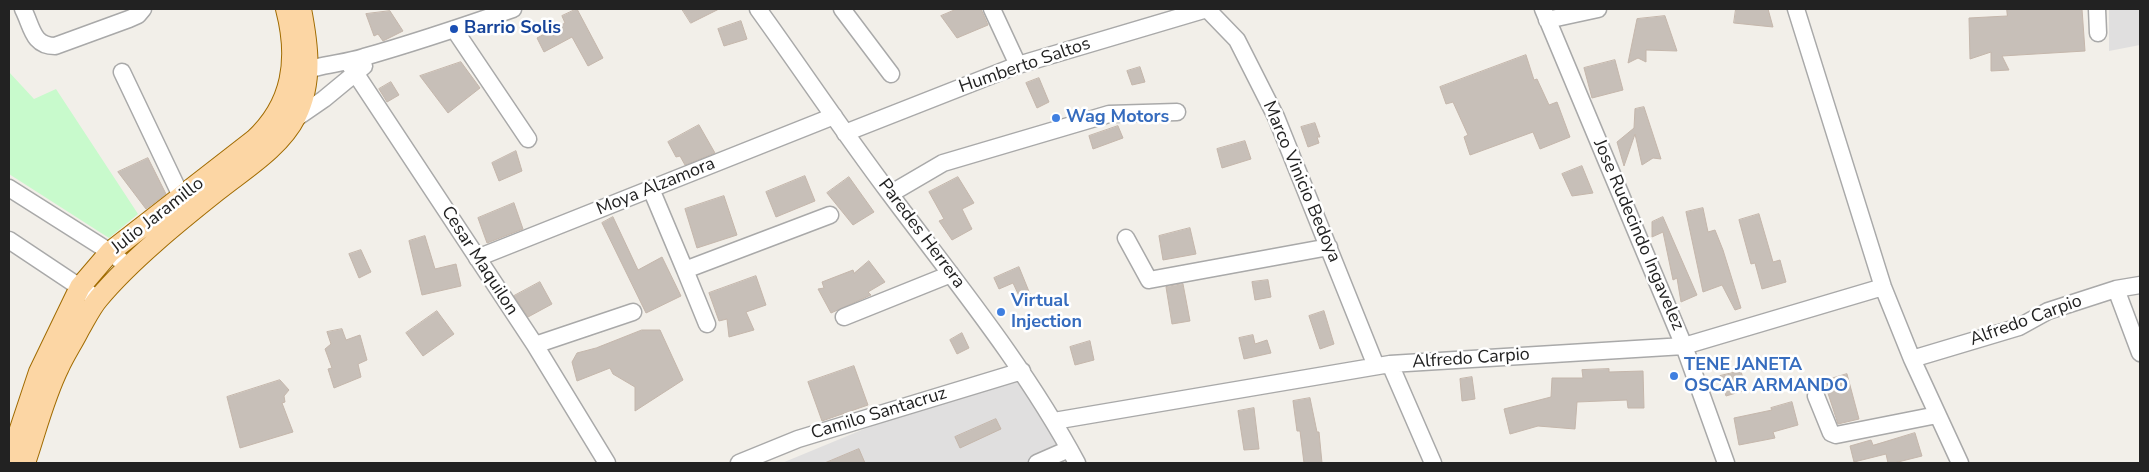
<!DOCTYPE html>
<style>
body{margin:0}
#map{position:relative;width:2149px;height:472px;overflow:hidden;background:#f2efe9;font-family:"Nunito Sans",sans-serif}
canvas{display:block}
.frame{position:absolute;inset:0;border:10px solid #222;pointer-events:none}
</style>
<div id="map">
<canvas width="2149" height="472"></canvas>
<div class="frame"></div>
</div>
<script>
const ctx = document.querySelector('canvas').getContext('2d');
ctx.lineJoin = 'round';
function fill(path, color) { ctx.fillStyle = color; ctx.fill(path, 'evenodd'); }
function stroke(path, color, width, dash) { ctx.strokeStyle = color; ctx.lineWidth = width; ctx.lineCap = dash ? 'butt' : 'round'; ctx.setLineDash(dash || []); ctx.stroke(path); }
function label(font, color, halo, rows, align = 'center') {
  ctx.font = font + ' "Nunito Sans",sans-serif'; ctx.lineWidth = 5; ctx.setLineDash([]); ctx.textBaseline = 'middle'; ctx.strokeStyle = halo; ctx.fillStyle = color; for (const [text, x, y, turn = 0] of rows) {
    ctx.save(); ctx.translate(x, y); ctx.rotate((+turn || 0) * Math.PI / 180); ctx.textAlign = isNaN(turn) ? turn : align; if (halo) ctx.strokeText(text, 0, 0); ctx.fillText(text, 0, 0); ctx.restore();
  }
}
const residential = new Path2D(`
 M 2109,9 L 2140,9 L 2140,45 L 2109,51 Z
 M 1026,362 L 1066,458 L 1053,463 L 782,463 Z`);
const park = new Path2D(`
 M 9,72 L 34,99 L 56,89 L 138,214 L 109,238 L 9,174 Z`);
const building = new Path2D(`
 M 577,9 L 603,58 L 588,66 L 572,37 L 544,52 L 537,38 L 565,23 L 562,16 Z
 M 682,9 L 719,9 L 691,23 Z
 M 957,9 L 981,9 L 988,25 L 957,38 L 941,16 Z
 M 1736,9 L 1768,9 L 1773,27 L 1734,23 Z
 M 2007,9 L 2082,9 L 2085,51 L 2002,56 L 2009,70 L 1991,71 L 1991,52 L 1970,59 L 1969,18 L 2007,16 Z
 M 390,11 L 403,31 L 383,41 L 378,34 L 374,36 L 366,14 Z
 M 1665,16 L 1677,51 L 1646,50 L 1646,62 L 1638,58 L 1628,63 L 1637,19 Z
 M 741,21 L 747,39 L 724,46 L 718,29 Z
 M 1526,55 L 1534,80 L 1537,79 L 1549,105 L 1557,102 L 1570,137 L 1540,149 L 1533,132 L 1470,155 L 1464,137 L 1468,135 L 1453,102 L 1446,104 L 1440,87 Z
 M 1615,60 L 1623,90 L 1592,98 L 1584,68 Z
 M 461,62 L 480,88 L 448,113 L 420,76 Z
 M 1140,67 L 1145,82 L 1132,85 L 1127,71 Z
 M 1039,78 L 1049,102 L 1037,108 L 1026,83 Z
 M 391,82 L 399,95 L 387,102 L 379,89 Z
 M 1644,107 L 1661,159 L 1653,158 L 1642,165 L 1635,134 L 1624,166 L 1617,142 L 1634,128 L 1635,109 Z
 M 1315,123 L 1320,137 L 1317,137 L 1319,143 L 1308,147 L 1301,127 Z
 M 699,125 L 715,153 L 685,165 L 680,156 L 676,157 L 668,142 Z
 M 1118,126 L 1123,138 L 1093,149 L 1089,136 Z
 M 1245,141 L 1251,159 L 1222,168 L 1217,149 Z
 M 516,151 L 522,171 L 499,181 L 492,163 Z
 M 148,158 L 166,194 L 146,209 L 118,172 Z
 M 1582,166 L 1593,193 L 1572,196 L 1562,174 Z
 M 805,176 L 815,201 L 776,217 L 766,192 Z
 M 849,177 L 874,212 L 853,225 L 827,193 Z
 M 958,177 L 974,203 L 962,209 L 972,229 L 952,240 L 939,221 L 944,219 L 929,192 Z
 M 724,196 L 737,235 L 697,248 L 685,209 Z
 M 514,203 L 523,229 L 487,243 L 478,218 Z
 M 1703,208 L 1708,232 L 1715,230 L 1723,250 L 1741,308 L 1735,310 L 1722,285 L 1703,292 L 1686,212 Z
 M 1759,214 L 1773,262 L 1780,260 L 1786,282 L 1762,289 L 1755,263 L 1751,264 L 1739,220 Z
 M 613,217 L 638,270 L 662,257 L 681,296 L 646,313 L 602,223 Z
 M 1663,217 L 1697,295 L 1681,302 L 1677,278 L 1673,280 L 1663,232 L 1652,237 L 1652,222 Z
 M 1190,228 L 1196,254 L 1163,260 L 1159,236 Z
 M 425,236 L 435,269 L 456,264 L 461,286 L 422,295 L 409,241 Z
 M 361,250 L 371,272 L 359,278 L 349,254 Z
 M 869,261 L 885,282 L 868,292 L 871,295 L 831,313 L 818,289 L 824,288 L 822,282 L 853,270 L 854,273 Z
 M 1019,267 L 1030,294 L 1020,298 L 1013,283 L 999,289 L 994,278 Z
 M 756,276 L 766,305 L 746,312 L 754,330 L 729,337 L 727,319 L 719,321 L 709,293 Z
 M 1268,280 L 1271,297 L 1255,300 L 1252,282 Z
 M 540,282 L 552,304 L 528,317 L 514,296 Z
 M 1183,284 L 1190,321 L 1172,324 L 1166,287 Z
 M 437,311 L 454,334 L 423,356 L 406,333 Z
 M 1324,311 L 1334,344 L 1320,349 L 1309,316 Z
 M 342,329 L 346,340 L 360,335 L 367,360 L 358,364 L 361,377 L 334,388 L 328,369 L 332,368 L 325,349 L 331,344 L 327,332 Z
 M 642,330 L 660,330 L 683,380 L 635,411 L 635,387 L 613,374 L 610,368 L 577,381 L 572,362 L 577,353 L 596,348 Z
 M 962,333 L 969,348 L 957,354 L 950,340 Z
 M 1253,335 L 1255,344 L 1267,340 L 1271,353 L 1244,359 L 1239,338 Z
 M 1090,341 L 1094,360 L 1075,365 L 1070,347 Z
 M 854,366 L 868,405 L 822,421 L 808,382 Z
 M 1609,369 L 1609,372 L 1643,371 L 1644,408 L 1628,408 L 1627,400 L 1577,402 L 1575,429 L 1538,426 L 1510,434 L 1504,409 L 1551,397 L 1552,378 L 1583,378 L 1582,370 Z
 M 1741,371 L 1746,390 L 1726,396 L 1720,376 Z
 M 1847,374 L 1859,419 L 1838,424 L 1824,381 Z
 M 1472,377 L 1475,399 L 1462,401 L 1460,379 Z
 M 280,380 L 289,390 L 284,396 L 285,402 L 282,403 L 293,432 L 240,448 L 227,397 Z
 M 1310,398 L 1317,432 L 1319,432 L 1322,463 L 1304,463 L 1300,431 L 1297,431 L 1293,401 Z
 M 1792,402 L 1798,425 L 1773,432 L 1775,438 L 1739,445 L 1734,418 L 1772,410 L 1771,408 Z
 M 1254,408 L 1259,449 L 1244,450 L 1238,411 Z
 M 996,419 L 1001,429 L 960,448 L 955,437 Z
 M 1915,433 L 1922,456 L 1894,463 L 1888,463 L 1886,454 L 1854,462 L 1850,446 L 1871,440 L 1873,445 Z
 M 859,449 L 865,463 L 825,463 Z`);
const minor = new Path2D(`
 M 23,9 C 32,26 32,46 55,46 L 129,19 L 138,15 L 143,9
 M 758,9 C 802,70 844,133 890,194 C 955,281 1025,366 1077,463
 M 842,9 L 891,74
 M 992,9 L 1018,65
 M 1207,9 L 1237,40 L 1276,117 L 1376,366
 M 1543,9 L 1684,346 L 1726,463
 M 1796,9 L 1883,287 L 1912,359 L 1960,463
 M 2097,9 L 2098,33
 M 1547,20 L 1598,9
 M 454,29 L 528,139
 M 348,62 L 535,345 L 607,463
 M 122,72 L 182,198
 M 298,74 C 317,64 343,64 364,57 C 414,43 464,26 513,9
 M 291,118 L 295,119 L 324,99 L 364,66
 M 845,133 L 1018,65 L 1207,9
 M 9,188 L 110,252 L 129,267
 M 651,189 L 685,270 L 830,215
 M 890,194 L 943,163 L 1109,114 L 1177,112
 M 1126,238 L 1149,280 L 1329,247
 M 9,240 L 90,294
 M 477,258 L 834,116
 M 685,270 L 707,324
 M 2116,289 L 2140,353
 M 844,317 L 951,274
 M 535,345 L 633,312
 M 1912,359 L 2019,327 L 2048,311 L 2116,289 L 2140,285
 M 1390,364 L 1433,463
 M 1816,396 L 1831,433 L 1836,435 L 1937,415
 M 1054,421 L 1390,364 L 1684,346 L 1883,287
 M 739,463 L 798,439 L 1022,371
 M 1037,463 L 1069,449`);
const major = new Path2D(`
 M 9,462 L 39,372 L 80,287 L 110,252 L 254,140 C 293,104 299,59 286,9
 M 25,463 C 36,431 44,397 59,367 C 65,354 73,342 79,330 C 85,320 91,307 99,298 C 130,261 178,222 217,191 C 243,170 280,148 296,116 C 313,82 308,45 301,9`);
const markers = [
 [454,29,5,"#1a4fb4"],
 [1056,118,5,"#3f7fe0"],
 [1001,312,5,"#3f7fe0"],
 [1674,376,5,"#3f7fe0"]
];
const transitNames = [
 ["Barrio Solis",464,29]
];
const streetNames = [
 ["Humberto Saltos",1025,66,-19],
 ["Marco Vinicio Bedoya",1301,182,67],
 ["Moya Alzamora",656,187,-22],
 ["Julio Jaramillo",158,216,-38],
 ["Paredes Herrera",921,234,53],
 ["Jose Rudecindo Ingavelez",1638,235,67],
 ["Cesar Maquilon",479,261,57],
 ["Alfredo Carpio",2026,321,-20],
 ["Alfredo Carpio",1471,359,-4],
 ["Camilo Santacruz",879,414,-17]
];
const shopNames = [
 ["Wag Motors",1066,118],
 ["Virtual",1011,302],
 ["Injection",1011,323],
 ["TENE JANETA",1684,366],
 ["OSCAR ARMANDO",1684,387]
];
fill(residential, '#e0dfdf');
fill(park, '#c8facc');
fill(building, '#c7bfb8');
stroke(building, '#c4b6ab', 1);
stroke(minor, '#a9a9a9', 19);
stroke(major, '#a06b00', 22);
stroke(minor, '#fff', 16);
stroke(major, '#fcd6a4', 20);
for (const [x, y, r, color] of markers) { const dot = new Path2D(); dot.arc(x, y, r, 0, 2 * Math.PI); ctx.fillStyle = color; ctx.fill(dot); stroke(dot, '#fff', 2); }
label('bold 18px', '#164399', '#fff', transitNames, 'left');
label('18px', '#222', '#fff', streetNames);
label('bold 18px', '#366cbe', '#fff', shopNames, 'left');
</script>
